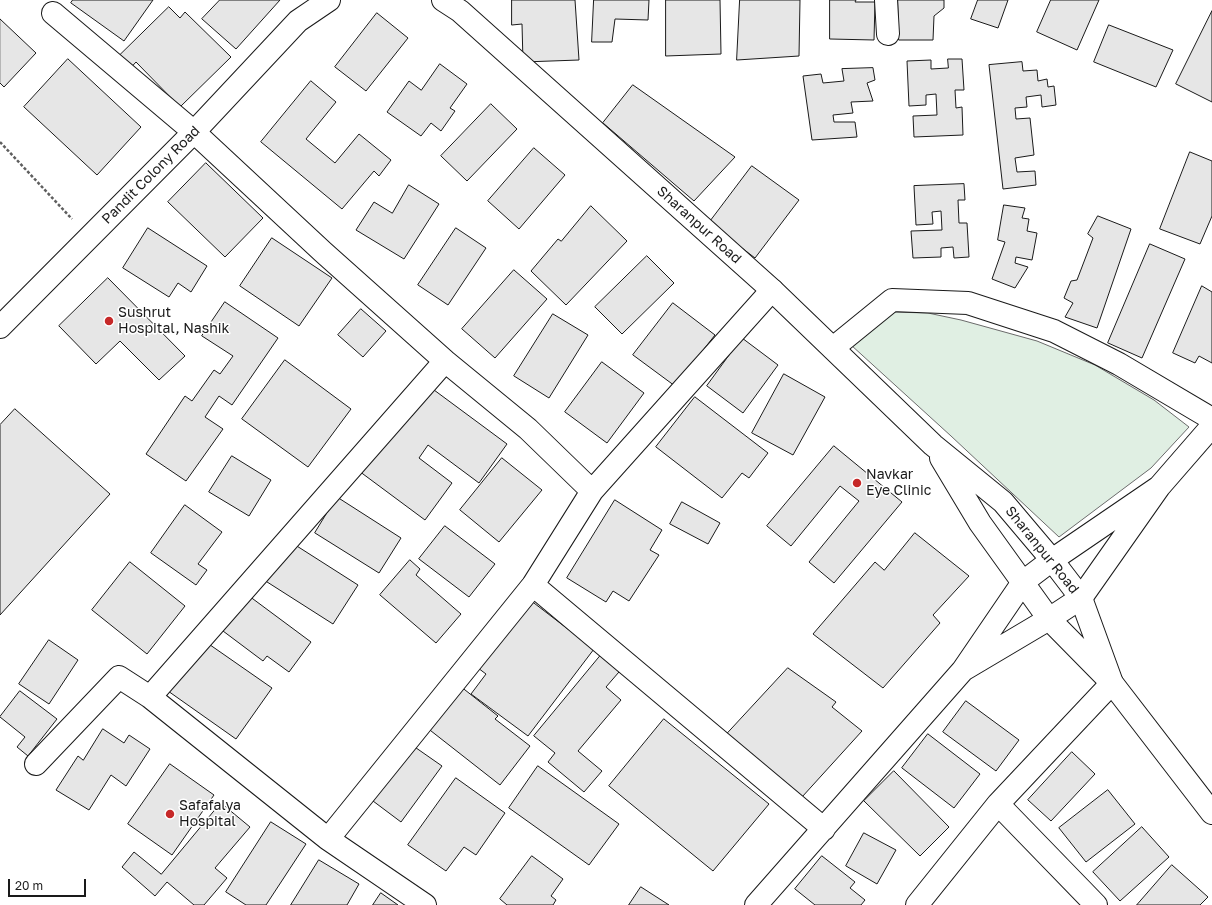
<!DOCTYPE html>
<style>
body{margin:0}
#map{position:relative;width:1212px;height:905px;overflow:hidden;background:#fff;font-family:"Golos Text",sans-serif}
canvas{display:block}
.scale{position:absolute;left:8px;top:879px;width:78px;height:18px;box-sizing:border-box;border:2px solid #1a1a1a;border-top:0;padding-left:5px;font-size:12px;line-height:14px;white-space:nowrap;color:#1a1a1a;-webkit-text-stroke:3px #fff;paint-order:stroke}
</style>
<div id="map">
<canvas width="1212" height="905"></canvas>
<div class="scale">20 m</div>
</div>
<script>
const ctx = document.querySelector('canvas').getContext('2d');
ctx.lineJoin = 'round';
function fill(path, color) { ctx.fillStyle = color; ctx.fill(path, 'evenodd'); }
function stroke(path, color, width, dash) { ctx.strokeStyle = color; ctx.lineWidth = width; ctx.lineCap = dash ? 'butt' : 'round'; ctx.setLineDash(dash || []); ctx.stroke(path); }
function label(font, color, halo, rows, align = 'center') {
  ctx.font = font + ' "Golos Text",sans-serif'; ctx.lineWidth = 3; ctx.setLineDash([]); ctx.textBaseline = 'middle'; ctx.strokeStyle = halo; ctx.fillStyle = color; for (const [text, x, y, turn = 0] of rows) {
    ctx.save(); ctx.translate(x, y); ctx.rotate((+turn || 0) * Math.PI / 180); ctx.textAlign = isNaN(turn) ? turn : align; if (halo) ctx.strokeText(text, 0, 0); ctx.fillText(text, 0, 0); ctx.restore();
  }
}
const green = new Path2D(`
 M 892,312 L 928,313 L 961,320 L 1037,341 L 1095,365 L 1154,400 L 1189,427 L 1151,468 L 1059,537 L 951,436 L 851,345 Z`);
const building = new Path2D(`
 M 73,0 L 153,0 L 124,41 L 71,3 Z
 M 220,0 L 280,0 L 236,49 L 202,19 Z
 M 512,0 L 575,0 L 579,60 L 523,62 L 522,24 L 512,25 Z
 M 594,0 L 649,0 L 648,20 L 615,19 L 612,42 L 592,42 Z
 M 666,0 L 720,0 L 721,54 L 666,56 Z
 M 740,0 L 800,0 L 799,56 L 737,60 Z
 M 830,0 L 856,0 L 855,2 L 875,2 L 874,40 L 830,39 Z
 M 898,0 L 944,0 L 944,8 L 934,16 L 933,40 L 899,40 Z
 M 978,0 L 1008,0 L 998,28 L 971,19 Z
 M 1051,0 L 1099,0 L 1077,50 L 1037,32 Z
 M 169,7 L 180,18 L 185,12 L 231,57 L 180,107 L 136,62 L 126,73 L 114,61 Z
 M 1212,11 L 1212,102 L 1176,84 Z
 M 377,13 L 408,38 L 366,91 L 335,67 Z
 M 0,19 L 36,53 L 4,87 L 0,83 Z
 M 1109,25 L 1173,50 L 1156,87 L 1094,62 Z
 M 68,59 L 141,127 L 97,175 L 24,107 Z
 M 948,59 L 962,59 L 964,90 L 955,90 L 956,108 L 962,107 L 963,135 L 914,137 L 913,116 L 937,115 L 936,94 L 926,95 L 926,105 L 909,106 L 907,61 L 931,60 L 931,69 L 948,68 Z
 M 1022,62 L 1023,71 L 1037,70 L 1038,81 L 1047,79 L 1048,87 L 1054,86 L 1056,105 L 1042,107 L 1041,95 L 1026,97 L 1027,107 L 1015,108 L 1016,119 L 1030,118 L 1034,155 L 1015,158 L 1017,172 L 1035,171 L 1036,185 L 1003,189 L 989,65 Z
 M 440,64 L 467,84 L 450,108 L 455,111 L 441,131 L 431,123 L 421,136 L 387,112 L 409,81 L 421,90 Z
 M 873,68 L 875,80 L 867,83 L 873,101 L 851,102 L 853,113 L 833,115 L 834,122 L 855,122 L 857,137 L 812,140 L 803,76 L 821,74 L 823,83 L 844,81 L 842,69 Z
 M 311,81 L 336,102 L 306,139 L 335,163 L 359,134 L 391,160 L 379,176 L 374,171 L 342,209 L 261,142 Z
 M 633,85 L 735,157 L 694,201 L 603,123 Z
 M 491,104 L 517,129 L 467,181 L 441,156 Z
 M 534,148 L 565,175 L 519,229 L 488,201 Z
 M 1190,152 L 1212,161 L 1212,216 L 1200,244 L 1160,229 Z
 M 206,163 L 263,218 L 225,257 L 168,202 Z
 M 752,166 L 799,200 L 755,258 L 709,223 Z
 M 964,184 L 965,200 L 958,200 L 959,223 L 967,223 L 969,257 L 954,258 L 953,247 L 941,248 L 941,257 L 913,258 L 911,231 L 942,230 L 941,211 L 932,212 L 933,224 L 916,225 L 914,186 Z
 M 409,185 L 439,204 L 404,259 L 356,230 L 374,202 L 392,213 Z
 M 1004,205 L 1025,208 L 1022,218 L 1029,219 L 1027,231 L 1037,233 L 1032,260 L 1016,257 L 1015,263 L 1028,267 L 1015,288 L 992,279 L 1005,242 L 998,240 Z
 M 591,206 L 627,241 L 566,305 L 531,271 L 558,239 L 561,241 Z
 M 1098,216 L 1131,229 L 1097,328 L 1065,317 L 1073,303 L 1064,298 L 1071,281 L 1077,280 L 1093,238 L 1088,234 Z
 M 148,228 L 207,266 L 191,292 L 178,283 L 169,297 L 123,268 Z
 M 456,228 L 486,248 L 448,305 L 418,285 Z
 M 272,238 L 332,278 L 299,326 L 240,286 Z
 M 1150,244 L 1185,259 L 1142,358 L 1108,343 Z
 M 647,256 L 674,283 L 622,334 L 595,307 Z
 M 514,270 L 547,299 L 495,358 L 462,329 Z
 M 108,278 L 185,356 L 159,380 L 120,341 L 96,364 L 59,326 Z
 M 1202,286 L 1212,292 L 1212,363 L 1199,356 L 1195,363 L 1173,353 Z
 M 225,302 L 278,338 L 232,405 L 219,396 L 205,417 L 223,429 L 186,481 L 146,454 L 185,396 L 192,401 L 214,370 L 220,374 L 233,356 L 202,336 Z
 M 673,303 L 715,335 L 675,386 L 633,355 Z
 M 361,309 L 386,331 L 363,357 L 338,335 Z
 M 553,314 L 588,335 L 549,398 L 514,376 Z
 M 742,338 L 778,365 L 743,413 L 707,386 Z
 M 285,360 L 351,409 L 308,467 L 242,419 Z
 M 602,362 L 644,393 L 607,443 L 565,412 Z
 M 784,374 L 825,397 L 793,455 L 752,433 Z
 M 430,387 L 507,444 L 479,483 L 428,445 L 419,458 L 452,483 L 425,520 L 359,471 Z
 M 695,397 L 768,453 L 749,478 L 742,473 L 722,498 L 656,447 Z
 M 15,409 L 110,494 L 0,615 L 0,425 Z
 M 834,446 L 902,502 L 834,583 L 809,562 L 859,501 L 840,486 L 791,546 L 767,526 Z
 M 232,456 L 271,480 L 249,516 L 209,492 Z
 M 502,458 L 542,490 L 499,542 L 460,510 Z
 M 337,497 L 401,538 L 379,573 L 315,533 Z
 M 615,500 L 662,530 L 650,550 L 659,555 L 629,601 L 613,591 L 606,602 L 567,578 Z
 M 682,502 L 720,523 L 708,544 L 670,524 Z
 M 185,505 L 222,532 L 198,564 L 207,570 L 196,585 L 151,553 Z
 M 445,526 L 495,564 L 469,597 L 419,559 Z
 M 915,533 L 969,576 L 933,615 L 940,623 L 883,688 L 813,634 L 875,562 L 884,570 Z
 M 289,541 L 358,585 L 333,624 L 264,580 Z
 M 410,560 L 420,569 L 416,575 L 461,614 L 436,643 L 380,595 Z
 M 130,562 L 185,606 L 147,654 L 92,610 Z
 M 245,593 L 311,642 L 289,672 L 267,656 L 263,661 L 219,628 Z
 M 530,600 L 594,649 L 528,736 L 471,694 L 486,674 L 478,668 Z
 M 49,640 L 78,660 L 49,704 L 19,684 Z
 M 203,640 L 272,688 L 236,739 L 168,691 Z
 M 606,649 L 625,665 L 606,687 L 621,700 L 578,751 L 602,771 L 584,792 L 548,762 L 555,753 L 534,736 Z
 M 788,668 L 836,702 L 832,707 L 862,731 L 802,797 L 726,735 Z
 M 460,686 L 498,716 L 495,719 L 530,746 L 500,785 L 426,727 Z
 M 20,691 L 57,719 L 28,756 L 17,747 L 25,737 L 0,717 Z
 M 966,701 L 1019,740 L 996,771 L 943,732 Z
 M 664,719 L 769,804 L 713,871 L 609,786 Z
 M 103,729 L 124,743 L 129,735 L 150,749 L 126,786 L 111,775 L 89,810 L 56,790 L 78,756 L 83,760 Z
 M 928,734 L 980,774 L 954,808 L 902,768 Z
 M 409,743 L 442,766 L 401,822 L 369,798 Z
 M 1072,752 L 1095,774 L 1051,821 L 1028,800 Z
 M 170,764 L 214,795 L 172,855 L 128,824 Z
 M 538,766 L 619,824 L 589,865 L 509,808 Z
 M 894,771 L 949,827 L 920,856 L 864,801 Z
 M 456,778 L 505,813 L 476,855 L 464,847 L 446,871 L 408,845 Z
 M 1108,790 L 1135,824 L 1086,862 L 1059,828 Z
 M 221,803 L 250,827 L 215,868 L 227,878 L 204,905 L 194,905 L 167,882 L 155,896 L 122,867 L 134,852 L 161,874 Z
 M 271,822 L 306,844 L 266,905 L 246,905 L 226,892 Z
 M 1142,827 L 1169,857 L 1120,901 L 1093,872 Z
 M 864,833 L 896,850 L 877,884 L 846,866 Z
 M 532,856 L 563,879 L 551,896 L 556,900 L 553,905 L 507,905 L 500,899 Z
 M 822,856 L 855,882 L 850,888 L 865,900 L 861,905 L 815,905 L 795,889 Z
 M 319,860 L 359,884 L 347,905 L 291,905 Z
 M 1172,865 L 1208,897 L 1200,905 L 1137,905 Z
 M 641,887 L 669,905 L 629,905 Z
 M 381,893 L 398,905 L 373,905 Z`);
const path = new Path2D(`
 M 0,142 L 72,219`);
const minor = new Path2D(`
 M 886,0 L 888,34
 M 53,13 L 194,132 L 323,252 L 445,361 L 528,429 L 592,491
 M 0,327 L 194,132 L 298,21 L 329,0
 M 833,348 L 892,300 L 968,303 L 1054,331 L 1119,364 L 1212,419
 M 445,361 L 150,697 L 328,839 L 533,585 L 592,491 L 772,290
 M 1159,487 L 1212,426
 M 533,585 L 824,829
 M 36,764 L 119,677 L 150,697
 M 998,804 L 1112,683
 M 328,839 L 425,905
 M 756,905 L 963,670 L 1023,582 L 1052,560 L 1159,487 L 1081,598 L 1049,619 L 963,670
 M 917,905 L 998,804 L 1096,905`);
const major = new Path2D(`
 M 443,0 L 460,11 L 772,290 L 933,445 L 1003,502 L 1052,560 L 1081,598 L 1112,683
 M 941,458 L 980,523 L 1049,619 L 1112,683 L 1212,813`);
const markers = [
 [109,321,5,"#c62828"],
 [857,483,5,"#c62828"],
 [170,814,5,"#c62828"]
];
const streetNames = [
 ["Pandit Colony Road",151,175,-45],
 ["Sharanpur Road",699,225,42],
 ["Sharanpur Road",1042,550,51]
];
const poiNames = [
 ["Sushrut",118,313],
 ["Hospital, Nashik",118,329],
 ["Navkar",866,475],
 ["Eye Clinic",866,491],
 ["Safafalya",179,806],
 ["Hospital",179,822]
];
fill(green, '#e0efe3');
stroke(green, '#6a6a6a', 1);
fill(building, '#e6e6e6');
stroke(building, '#1a1a1a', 1);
stroke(minor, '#1a1a1a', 24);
stroke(major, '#1a1a1a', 24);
stroke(path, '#5f5f5f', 2.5, [3, 2]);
stroke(minor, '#fff', 22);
stroke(major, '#fff', 22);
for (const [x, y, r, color] of markers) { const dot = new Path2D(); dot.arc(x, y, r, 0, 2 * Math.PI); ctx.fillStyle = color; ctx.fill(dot); stroke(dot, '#fff', 1.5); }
label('14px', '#1a1a1a', '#fff', streetNames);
label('14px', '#1a1a1a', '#fff', poiNames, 'left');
</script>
